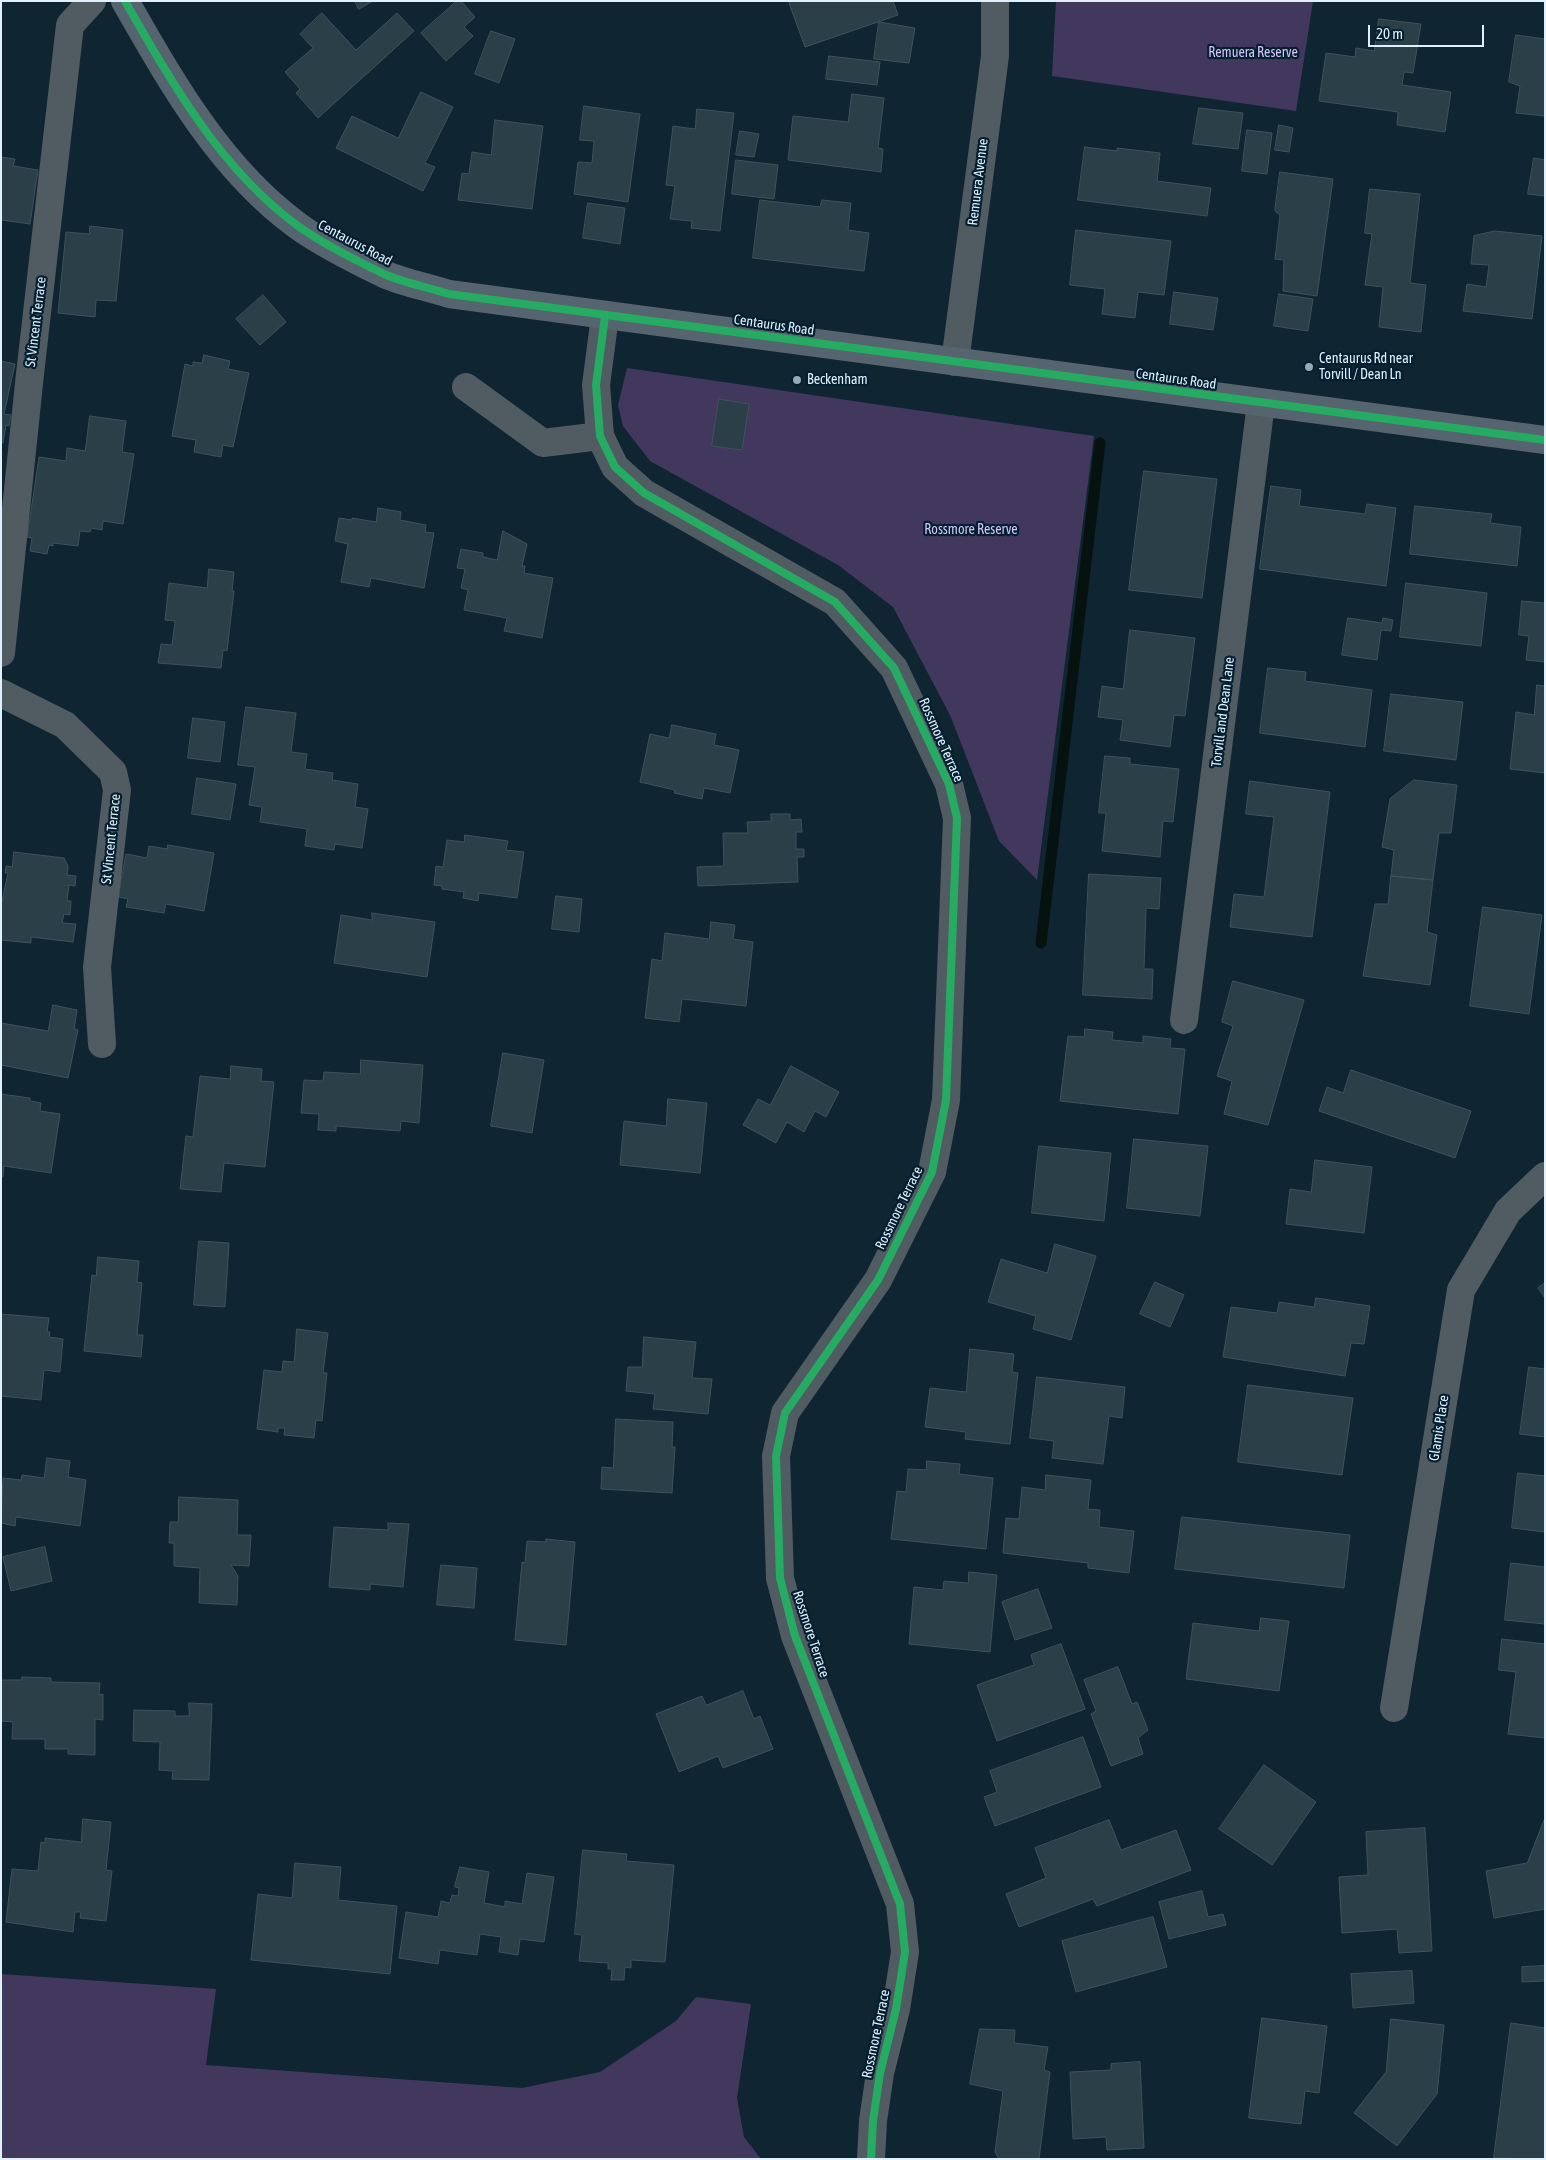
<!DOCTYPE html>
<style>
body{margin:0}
#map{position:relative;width:1546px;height:2160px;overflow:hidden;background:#0f2532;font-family:"Asap Condensed",sans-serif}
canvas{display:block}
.frame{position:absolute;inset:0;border:2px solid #e0f0fc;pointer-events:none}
.scale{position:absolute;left:1368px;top:25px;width:116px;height:22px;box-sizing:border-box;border:2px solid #e0f0fc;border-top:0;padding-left:6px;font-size:15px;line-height:18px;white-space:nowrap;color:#e0f0fc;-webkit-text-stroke:4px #031f30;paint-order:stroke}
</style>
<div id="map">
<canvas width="1546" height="2160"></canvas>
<div class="frame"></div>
<div class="scale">20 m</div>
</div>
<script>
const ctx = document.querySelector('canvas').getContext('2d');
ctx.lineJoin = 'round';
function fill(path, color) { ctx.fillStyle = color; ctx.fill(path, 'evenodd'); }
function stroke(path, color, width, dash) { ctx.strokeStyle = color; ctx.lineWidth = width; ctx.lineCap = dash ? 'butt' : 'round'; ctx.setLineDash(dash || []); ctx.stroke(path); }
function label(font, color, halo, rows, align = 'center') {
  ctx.font = font + ' "Asap Condensed",sans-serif'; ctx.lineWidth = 4.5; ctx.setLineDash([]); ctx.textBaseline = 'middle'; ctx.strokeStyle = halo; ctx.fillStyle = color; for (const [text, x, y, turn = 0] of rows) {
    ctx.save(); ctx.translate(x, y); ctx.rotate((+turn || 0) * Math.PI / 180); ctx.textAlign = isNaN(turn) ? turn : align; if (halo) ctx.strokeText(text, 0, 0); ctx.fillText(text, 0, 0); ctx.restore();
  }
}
const green = new Path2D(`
 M 1056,1 L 1313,1 L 1296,111 L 1052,76 Z
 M 627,368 L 1094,436 L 1037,880 L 999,841 L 950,715 L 893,607 L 838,565 L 650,461 L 623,426 L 618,405 Z
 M 1,1974 L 216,1989 L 206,2065 L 522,2088 L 600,2072 L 676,2021 L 696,1997 L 751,2004 L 737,2098 L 744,2137 L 761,2159 L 1,2159 Z`);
const stream = new Path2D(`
 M 1041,943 L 1100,443`);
const building = new Path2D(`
 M 355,1 L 373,1 L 359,9 Z
 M 457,1 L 461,1 L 475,17 L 464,27 L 473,36 L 446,61 L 421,33 Z
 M 793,1 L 893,1 L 898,15 L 805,47 L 789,3 Z
 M 322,13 L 356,50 L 397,13 L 414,31 L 318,118 L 296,93 L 300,89 L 285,72 L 313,48 L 300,34 Z
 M 1379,19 L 1421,24 L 1413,73 L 1404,72 L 1402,85 L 1451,92 L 1445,132 L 1397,125 L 1398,112 L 1319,101 L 1326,53 L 1355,57 L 1356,48 L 1374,51 Z
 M 879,22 L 915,28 L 909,63 L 874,59 Z
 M 491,31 L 515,39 L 499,83 L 475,74 Z
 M 1516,35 L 1545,39 L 1545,116 L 1516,113 L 1520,86 L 1509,82 Z
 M 829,56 L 880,62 L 877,85 L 826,79 Z
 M 421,92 L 453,107 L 425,163 L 435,167 L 423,191 L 336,148 L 352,116 L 398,138 Z
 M 852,94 L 884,98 L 878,148 L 883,149 L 881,172 L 788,160 L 793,116 L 848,122 Z
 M 584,106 L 640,114 L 628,202 L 574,194 L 578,162 L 592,163 L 594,141 L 580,140 Z
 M 1199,108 L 1243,113 L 1238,149 L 1193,144 Z
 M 697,109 L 734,113 L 720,231 L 691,228 L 692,221 L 670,219 L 675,186 L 666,185 L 673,126 L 695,129 Z
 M 495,120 L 543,126 L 532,209 L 458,200 L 462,173 L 469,174 L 472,152 L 491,155 Z
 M 1279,125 L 1293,128 L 1289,152 L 1275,150 Z
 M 1247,130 L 1272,133 L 1267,174 L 1242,171 Z
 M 740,131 L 759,134 L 754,157 L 736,155 Z
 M 1085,147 L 1117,151 L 1117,148 L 1160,153 L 1157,181 L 1211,188 L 1207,216 L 1078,200 Z
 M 1,157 L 15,159 L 13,166 L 38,170 L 30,224 L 1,220 Z
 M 1534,158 L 1545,160 L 1545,196 L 1528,194 Z
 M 736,160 L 778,165 L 774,199 L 732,194 Z
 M 1280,172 L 1333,179 L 1317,296 L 1283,291 L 1284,260 L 1275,259 L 1280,215 L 1275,211 Z
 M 1370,189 L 1420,194 L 1410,283 L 1426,285 L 1421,332 L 1379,327 L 1383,287 L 1365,285 L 1372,234 L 1365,233 Z
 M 760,200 L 820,207 L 822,200 L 851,203 L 848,230 L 869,233 L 864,271 L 753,258 Z
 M 588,203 L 625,208 L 620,244 L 583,238 Z
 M 90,226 L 123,230 L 116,301 L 96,300 L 95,317 L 58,313 L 66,232 L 89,234 Z
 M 1076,230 L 1171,241 L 1164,295 L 1138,292 L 1135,318 L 1102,314 L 1105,289 L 1070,285 Z
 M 1495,231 L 1542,236 L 1532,319 L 1463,311 L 1467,284 L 1486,287 L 1489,265 L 1471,264 L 1474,236 Z
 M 1174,292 L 1218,298 L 1213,330 L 1170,324 Z
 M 1279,294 L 1313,299 L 1308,331 L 1274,326 Z
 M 263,295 L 286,322 L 260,345 L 236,319 Z
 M 204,355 L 230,361 L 228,369 L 249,373 L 233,447 L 223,445 L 221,457 L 194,452 L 196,440 L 172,436 L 185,364 L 193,366 L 193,362 L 202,363 Z
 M 1,361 L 15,364 L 4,414 L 11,415 L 9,426 L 6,425 L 3,443 Z
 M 719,399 L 749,404 L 742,450 L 712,446 Z
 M 90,416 L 126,421 L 122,452 L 134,454 L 123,524 L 103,521 L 102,530 L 91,528 L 90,532 L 80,531 L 78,546 L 53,543 L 53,546 L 49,545 L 47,554 L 30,551 L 32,538 L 27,537 L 39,457 L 66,461 L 67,448 L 85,451 Z
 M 1144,471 L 1217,479 L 1202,598 L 1129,590 Z
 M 1271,486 L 1301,490 L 1299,506 L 1365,514 L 1367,504 L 1396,508 L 1386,586 L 1260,569 Z
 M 1415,506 L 1492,514 L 1490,523 L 1521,527 L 1517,566 L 1410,554 Z
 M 378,508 L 401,512 L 400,520 L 426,525 L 425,532 L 434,533 L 424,588 L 371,578 L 369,587 L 341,582 L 348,544 L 335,541 L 339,518 L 352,520 L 352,518 L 376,522 Z
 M 503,531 L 527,544 L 522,566 L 525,566 L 524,573 L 553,578 L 542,638 L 504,631 L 507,618 L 464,610 L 468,590 L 461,588 L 465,569 L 457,568 L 461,549 L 483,553 L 483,557 L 497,560 Z
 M 209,569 L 234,572 L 232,591 L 234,591 L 227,651 L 223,650 L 221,668 L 158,663 L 161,644 L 172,645 L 175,621 L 165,620 L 169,583 L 207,588 Z
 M 1406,583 L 1487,593 L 1481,646 L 1400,637 Z
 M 1522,601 L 1545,603 L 1545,662 L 1526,660 L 1529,636 L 1519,635 Z
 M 1348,618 L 1382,623 L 1383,618 L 1393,620 L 1391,631 L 1381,630 L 1377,660 L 1342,655 Z
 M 1130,630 L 1195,638 L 1185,716 L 1174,715 L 1170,747 L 1120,740 L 1123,720 L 1098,717 L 1102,686 L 1123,689 Z
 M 1268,668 L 1306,672 L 1305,681 L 1372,690 L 1365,747 L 1260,733 Z
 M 1537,685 L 1545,686 L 1545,773 L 1510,769 L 1516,712 L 1534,715 Z
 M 1391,694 L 1463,702 L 1456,760 L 1384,751 Z
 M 246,707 L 296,713 L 291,752 L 307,754 L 305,769 L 333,773 L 332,780 L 358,784 L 355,807 L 368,809 L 362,848 L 335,844 L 334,850 L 305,846 L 307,829 L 260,822 L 262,807 L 249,805 L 255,767 L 238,765 Z
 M 193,718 L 225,722 L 220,762 L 188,758 Z
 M 672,725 L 716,734 L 714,745 L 739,750 L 730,793 L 704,788 L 702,799 L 674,793 L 675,790 L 640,782 L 650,734 L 669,738 Z
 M 1105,756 L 1130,758 L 1130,764 L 1179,769 L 1173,822 L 1163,821 L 1160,857 L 1102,851 L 1106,813 L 1099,813 Z
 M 197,778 L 236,784 L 230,820 L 192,814 Z
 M 1414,780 L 1457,785 L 1451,833 L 1439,833 L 1433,880 L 1391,876 L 1394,850 L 1382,847 L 1390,799 Z
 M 1250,781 L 1330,792 L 1312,937 L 1230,927 L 1234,894 L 1264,897 L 1274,817 L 1246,814 Z
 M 771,814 L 790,814 L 790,820 L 801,819 L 802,832 L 796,832 L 796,849 L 804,849 L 804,857 L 797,857 L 798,882 L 698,886 L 697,867 L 724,866 L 723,833 L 748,833 L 747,822 L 771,821 Z
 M 465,835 L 508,841 L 506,850 L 524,852 L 517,898 L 479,893 L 478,901 L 463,898 L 464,892 L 442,889 L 442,886 L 434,885 L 436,866 L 443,867 L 447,840 L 464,842 Z
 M 168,845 L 214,853 L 204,911 L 166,904 L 164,913 L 126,907 L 128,899 L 118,897 L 126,854 L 147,858 L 149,846 L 167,849 Z
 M 14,852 L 64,858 L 68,866 L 67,875 L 76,876 L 75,886 L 69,885 L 67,901 L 71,901 L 70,915 L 64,914 L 62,923 L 76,924 L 73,942 L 31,937 L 31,943 L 1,940 L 1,906 L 8,873 L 5,873 L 6,866 L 12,867 Z
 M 1089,874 L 1161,878 L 1159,909 L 1146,908 L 1144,969 L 1153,969 L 1152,999 L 1083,995 Z
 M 1391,876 L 1433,880 L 1427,932 L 1437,935 L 1430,985 L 1363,976 L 1375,904 L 1388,904 Z
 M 556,896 L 582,899 L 579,932 L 552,929 Z
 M 1483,907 L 1542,915 L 1529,1014 L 1470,1006 Z
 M 372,913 L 435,922 L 427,977 L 334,963 L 341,915 L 372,920 Z
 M 711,922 L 735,925 L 733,939 L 753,942 L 746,1006 L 682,999 L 679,1022 L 645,1018 L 652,959 L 662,961 L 665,933 L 709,939 Z
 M 1233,981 L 1304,1000 L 1268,1125 L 1224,1114 L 1232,1081 L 1217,1076 L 1233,1026 L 1222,1022 Z
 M 53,1005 L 77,1010 L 74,1029 L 78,1030 L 68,1078 L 1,1065 L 1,1023 L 48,1031 Z
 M 1085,1029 L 1113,1032 L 1112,1040 L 1143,1043 L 1143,1036 L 1171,1039 L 1170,1048 L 1185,1049 L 1178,1114 L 1060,1101 L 1068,1036 L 1084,1037 Z
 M 503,1053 L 544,1060 L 532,1133 L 491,1126 Z
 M 361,1060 L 423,1065 L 419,1123 L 401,1121 L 400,1131 L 336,1126 L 336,1131 L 318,1130 L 319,1114 L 301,1113 L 304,1080 L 323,1081 L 324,1072 L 360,1074 Z
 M 231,1066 L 262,1069 L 261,1081 L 274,1082 L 265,1167 L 224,1163 L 221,1192 L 180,1189 L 186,1136 L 193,1137 L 200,1076 L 230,1079 Z
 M 791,1066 L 839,1092 L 826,1117 L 815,1111 L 804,1132 L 787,1122 L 776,1143 L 743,1125 L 758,1099 L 770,1105 Z
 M 1351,1070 L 1471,1111 L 1455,1158 L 1319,1111 L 1327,1087 L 1343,1093 Z
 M 1,1094 L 30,1098 L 30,1101 L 41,1103 L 40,1111 L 60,1114 L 51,1173 L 4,1166 L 3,1177 L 1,1177 Z
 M 668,1099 L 707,1103 L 700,1173 L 620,1165 L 624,1121 L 666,1126 Z
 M 1134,1139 L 1208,1146 L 1200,1216 L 1127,1208 Z
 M 1039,1146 L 1111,1153 L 1104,1221 L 1032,1213 Z
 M 1315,1160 L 1372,1167 L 1364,1233 L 1286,1224 L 1290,1189 L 1311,1192 Z
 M 199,1241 L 229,1243 L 225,1307 L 194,1305 Z
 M 1055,1244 L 1096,1256 L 1071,1340 L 1033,1329 L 1036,1316 L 988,1302 L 1001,1259 L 1047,1273 Z
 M 98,1257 L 139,1261 L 137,1282 L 142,1283 L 137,1335 L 143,1335 L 141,1357 L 84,1351 L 92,1275 L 96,1276 Z
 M 1155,1282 L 1184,1295 L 1170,1327 L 1140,1314 Z
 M 1545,1283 L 1545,1298 L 1538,1288 Z
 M 1316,1298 L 1370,1306 L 1364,1344 L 1351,1343 L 1345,1376 L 1223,1357 L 1231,1307 L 1277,1313 L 1279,1302 L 1314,1307 Z
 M 1,1314 L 49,1318 L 47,1332 L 50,1332 L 49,1337 L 63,1339 L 60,1372 L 44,1370 L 41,1400 L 1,1396 Z
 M 297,1329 L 328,1333 L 323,1373 L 327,1373 L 322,1421 L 316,1420 L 314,1438 L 284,1435 L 285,1428 L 278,1428 L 278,1432 L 257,1429 L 264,1370 L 282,1372 L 283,1361 L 294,1362 Z
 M 644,1337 L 696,1342 L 692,1378 L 712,1379 L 708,1414 L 653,1409 L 655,1394 L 626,1391 L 628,1367 L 642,1367 Z
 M 970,1349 L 1014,1354 L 1012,1372 L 1018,1373 L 1010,1444 L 965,1439 L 966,1432 L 925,1427 L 930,1388 L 966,1392 Z
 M 1529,1367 L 1545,1369 L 1545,1437 L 1520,1434 Z
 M 1037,1377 L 1125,1387 L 1122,1418 L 1109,1416 L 1103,1464 L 1052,1458 L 1054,1441 L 1030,1438 Z
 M 1248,1385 L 1353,1398 L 1342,1475 L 1238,1462 Z
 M 616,1419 L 673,1422 L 672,1447 L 675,1447 L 672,1493 L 601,1489 L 602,1467 L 613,1468 Z
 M 47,1458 L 70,1461 L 68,1477 L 86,1480 L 80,1526 L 16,1517 L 15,1526 L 1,1523 L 3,1478 L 21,1480 L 22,1475 L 44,1478 Z
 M 927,1461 L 960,1464 L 959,1474 L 993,1478 L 986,1549 L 891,1539 L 897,1491 L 906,1492 L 908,1469 L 926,1470 Z
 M 1518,1473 L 1545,1476 L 1545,1532 L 1512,1528 Z
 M 1046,1475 L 1091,1480 L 1088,1509 L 1100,1510 L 1099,1527 L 1134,1531 L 1129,1573 L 1088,1568 L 1088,1563 L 1003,1553 L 1006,1518 L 1019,1519 L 1022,1487 L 1045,1490 Z
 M 179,1497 L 238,1500 L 237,1535 L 251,1535 L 249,1566 L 231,1565 L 238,1576 L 237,1605 L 199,1603 L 200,1568 L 174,1566 L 174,1543 L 169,1543 L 170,1522 L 178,1522 Z
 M 1182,1517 L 1350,1535 L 1344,1588 L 1175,1569 Z
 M 388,1523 L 409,1524 L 403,1587 L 370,1584 L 370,1590 L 329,1587 L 334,1527 L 388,1530 Z
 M 546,1539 L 575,1542 L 566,1645 L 515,1640 L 522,1562 L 525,1563 L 527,1541 L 546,1542 Z
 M 45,1547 L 52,1581 L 11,1591 L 3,1557 Z
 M 1511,1563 L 1545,1567 L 1545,1624 L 1505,1620 Z
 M 441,1565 L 477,1568 L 474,1608 L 437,1605 Z
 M 969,1572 L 997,1575 L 990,1652 L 909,1644 L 914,1587 L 943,1590 L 944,1581 L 968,1583 Z
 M 1038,1589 L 1052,1628 L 1015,1640 L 1002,1602 Z
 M 1261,1618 L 1289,1621 L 1279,1691 L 1186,1679 L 1193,1623 L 1259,1631 Z
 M 1502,1639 L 1545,1644 L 1545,1738 L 1508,1734 L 1516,1672 L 1499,1670 Z
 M 1061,1644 L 1085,1709 L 997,1741 L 977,1685 L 1034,1665 L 1031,1655 Z
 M 1118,1667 L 1132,1704 L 1137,1702 L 1148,1730 L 1138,1738 L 1143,1754 L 1111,1766 L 1091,1714 L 1096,1711 L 1084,1680 Z
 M 22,1677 L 51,1678 L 51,1682 L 100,1683 L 99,1695 L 103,1694 L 103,1720 L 95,1719 L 95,1755 L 68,1754 L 68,1749 L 45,1749 L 45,1739 L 12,1739 L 13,1722 L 1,1721 L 1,1680 L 22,1680 Z
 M 743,1691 L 754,1719 L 760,1716 L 773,1749 L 723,1768 L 718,1756 L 679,1772 L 656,1714 L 702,1696 L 706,1705 Z
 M 189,1703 L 212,1704 L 209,1780 L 172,1779 L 173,1771 L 159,1770 L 160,1742 L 133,1741 L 134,1710 L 175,1711 L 175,1716 L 189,1716 Z
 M 1083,1737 L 1101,1787 L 995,1826 L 984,1797 L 997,1792 L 990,1771 Z
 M 1264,1765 L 1316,1802 L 1272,1865 L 1219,1829 Z
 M 1545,1818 L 1545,1909 L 1494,1918 L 1486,1871 L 1527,1863 Z
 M 83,1819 L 111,1822 L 106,1870 L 112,1871 L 106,1921 L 80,1918 L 81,1912 L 75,1912 L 73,1932 L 6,1922 L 12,1869 L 38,1871 L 41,1842 L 45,1843 L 45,1838 L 81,1842 Z
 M 1109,1820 L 1121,1850 L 1176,1830 L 1191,1870 L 1097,1906 L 1093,1899 L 1019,1927 L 1006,1894 L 1046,1878 L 1035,1848 Z
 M 1425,1828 L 1432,1951 L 1399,1953 L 1397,1929 L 1342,1933 L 1339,1877 L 1368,1875 L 1366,1832 Z
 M 583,1850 L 627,1854 L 626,1861 L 674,1865 L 665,1962 L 631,1960 L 631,1968 L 625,1967 L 624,1980 L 611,1980 L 612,1969 L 608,1969 L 608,1963 L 579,1961 L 582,1935 L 575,1934 Z
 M 295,1863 L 341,1867 L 338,1900 L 397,1906 L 390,1974 L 251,1960 L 258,1894 L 292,1898 Z
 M 460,1867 L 489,1872 L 484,1903 L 505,1907 L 505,1901 L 522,1904 L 527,1873 L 554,1877 L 544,1942 L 520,1939 L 518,1955 L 499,1952 L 501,1937 L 480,1934 L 477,1955 L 440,1950 L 438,1964 L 399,1958 L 406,1912 L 438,1917 L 441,1901 L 450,1903 L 452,1895 L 458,1896 L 459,1888 L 455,1887 Z
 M 1202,1891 L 1208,1917 L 1223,1914 L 1226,1925 L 1169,1939 L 1159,1902 Z
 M 1153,1917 L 1167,1967 L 1076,1992 L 1062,1941 Z
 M 1545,1966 L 1545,1981 L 1522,1982 L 1522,1967 Z
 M 1412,1971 L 1414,2003 L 1353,2008 L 1351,1974 Z
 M 1262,2018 L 1327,2026 L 1319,2093 L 1305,2091 L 1301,2124 L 1249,2118 Z
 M 1391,2019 L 1444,2025 L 1437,2094 L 1397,2146 L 1354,2113 L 1386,2072 Z
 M 1511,2023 L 1545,2028 L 1545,2159 L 1494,2158 Z
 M 980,2029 L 1015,2030 L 1014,2043 L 1048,2047 L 1044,2070 L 1050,2072 L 1039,2159 L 999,2159 L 995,2152 L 1003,2091 L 970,2084 Z
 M 1140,2062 L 1144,2148 L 1107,2150 L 1106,2137 L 1073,2139 L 1070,2072 L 1111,2070 L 1111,2064 Z`);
const minor = new Path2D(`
 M 605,316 L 596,385 L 600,436 L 615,467 L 644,493 L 835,602 L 894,668 L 949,784 L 957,818 L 946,1100 L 932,1172 L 878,1280 L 785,1413 L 776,1456 L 780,1578 L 795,1636 L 900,1904 L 905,1952 L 896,2009 L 880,2073 L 873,2121 L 871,2159
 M 955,362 L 995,56 L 995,1
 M 466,387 L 543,443 L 600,436
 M 1,653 L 30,374 L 70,25 L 92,1
 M 1,693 L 65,725 L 113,772 L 117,790 L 97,967 L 102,1044
 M 1184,1020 L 1261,403
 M 1394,1708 L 1461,1290 L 1508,1211 L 1545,1176`);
const major = new Path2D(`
 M 125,1 C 172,83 220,169 298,226 C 323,244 355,260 384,274 C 404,283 428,287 449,294 L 1545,440`);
const cycleway = new Path2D(`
 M 125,1 C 172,83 220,169 298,226 C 323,244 355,260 384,274 C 404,283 428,287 449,294 L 1545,440
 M 605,316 L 596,385 L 600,436 L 615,467 L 644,493 L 835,602 L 894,668 L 949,784 L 957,818 L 946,1100 L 932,1172 L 878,1280 L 785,1413 L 776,1456 L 780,1578 L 795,1636 L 900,1904 L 905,1952 L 896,2009 L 880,2073 L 873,2121 L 871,2159`);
const markers = [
 [1309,367,5,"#97a9b5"],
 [797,380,5,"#97a9b5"]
];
const parkNames = [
 ["Remuera Reserve",1253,53],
 ["Rossmore Reserve",971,530]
];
const streetNames = [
 ["Remuera Avenue",978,182,-83],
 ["Centaurus Road",355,243,28],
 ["St Vincent Terrace",36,322,-83],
 ["Centaurus Road",774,325,8],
 ["Centaurus Road",1176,379,8],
 ["Torvill and Dean Lane",1223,712,-83],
 ["Rossmore Terrace",941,740,66],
 ["St Vincent Terrace",111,839,-84],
 ["Rossmore Terrace",899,1208,-64],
 ["Glamis Place",1439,1428,-81],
 ["Rossmore Terrace",811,1634,72],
 ["Rossmore Terrace",876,2034,-78]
];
const poiNames = [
 ["Centaurus Rd near",1319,359],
 ["Torvill / Dean Ln",1319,375],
 ["Beckenham",807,380]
];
fill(green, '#42385d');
stroke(stream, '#051210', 11);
fill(building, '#2b3f48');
stroke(building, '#3e525b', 1);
stroke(minor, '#505b62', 28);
stroke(major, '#55646e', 28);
stroke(cycleway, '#26ab63', 8);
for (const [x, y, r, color] of markers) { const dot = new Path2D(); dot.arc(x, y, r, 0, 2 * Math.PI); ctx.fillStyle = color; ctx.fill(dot); stroke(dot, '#031f30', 2); }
label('14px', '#d5c3f8', '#031f30', parkNames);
label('14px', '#e0f0fc', '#031f30', streetNames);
label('14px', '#e0f0fc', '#031f30', poiNames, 'left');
</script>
